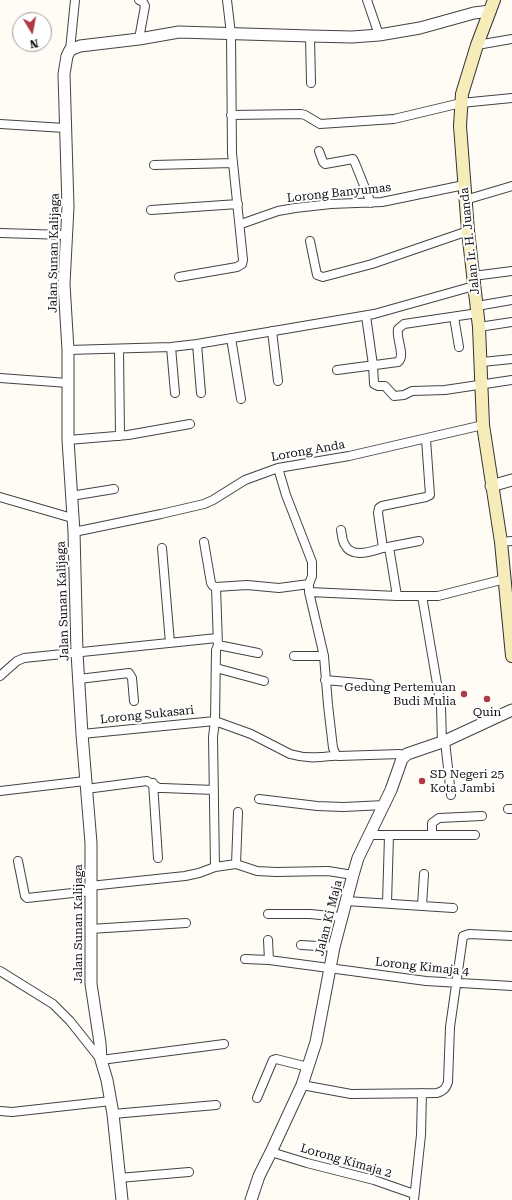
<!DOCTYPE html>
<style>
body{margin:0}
#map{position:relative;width:512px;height:1200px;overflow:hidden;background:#fefcf5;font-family:"Roboto Serif",serif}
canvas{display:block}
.north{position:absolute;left:12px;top:12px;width:40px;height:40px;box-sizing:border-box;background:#fff;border:1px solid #9f9f9f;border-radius:50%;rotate:170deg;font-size:11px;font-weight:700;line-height:16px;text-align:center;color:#101010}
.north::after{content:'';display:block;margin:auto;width:14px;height:18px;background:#b03945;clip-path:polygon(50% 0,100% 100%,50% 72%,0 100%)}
</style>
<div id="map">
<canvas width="512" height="1200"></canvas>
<div class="north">N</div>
</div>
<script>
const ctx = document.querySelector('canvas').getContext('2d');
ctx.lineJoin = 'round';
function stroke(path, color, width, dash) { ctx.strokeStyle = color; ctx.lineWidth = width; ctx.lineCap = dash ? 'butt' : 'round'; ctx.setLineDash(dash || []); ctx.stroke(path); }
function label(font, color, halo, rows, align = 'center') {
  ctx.font = font + ' "Roboto Serif",serif'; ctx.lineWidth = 4; ctx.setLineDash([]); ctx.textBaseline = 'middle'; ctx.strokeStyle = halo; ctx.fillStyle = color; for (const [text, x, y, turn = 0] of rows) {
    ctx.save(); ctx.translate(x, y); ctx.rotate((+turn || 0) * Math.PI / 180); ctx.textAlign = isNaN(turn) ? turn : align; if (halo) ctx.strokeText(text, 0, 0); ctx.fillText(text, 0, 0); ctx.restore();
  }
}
const minor = new Path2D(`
 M 367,0 L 379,35
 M 310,36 L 311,83
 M 139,39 L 145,6 L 143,2 L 139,0
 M 477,45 L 512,39
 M 70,50 L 75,0
 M 231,115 L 301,114 L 305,115 L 320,124 L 394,119 L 461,103 L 512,98
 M 0,124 L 65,128
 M 319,151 L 323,162 L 325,164 L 353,159 L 355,163 L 371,203
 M 154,165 L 233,163
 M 465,200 L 512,186
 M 151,210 L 238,204
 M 241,224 L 278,211 L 295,208 L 331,204 L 382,202 L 464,185
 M 0,233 L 66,235
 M 310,241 L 317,275 L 323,277 L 372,264 L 468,231
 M 473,276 L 512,271
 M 179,277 L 237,267 L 242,264 L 243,260 L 232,153 L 231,34 L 227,0
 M 477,306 L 512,300
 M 366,316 L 373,365 L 374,384 L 378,386 L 385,386 L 394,396 L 404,395 L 412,391 L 445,390 L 512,380
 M 454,317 L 459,347
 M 479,327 L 512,322
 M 272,331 L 278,381
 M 231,338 L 241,399
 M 197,344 L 201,393
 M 171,347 L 175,393
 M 119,349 L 120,436
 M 68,350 L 171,347 L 197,344 L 374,314 L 474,286
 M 482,362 L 512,359
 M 337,370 L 398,362 C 406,356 396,340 398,329 L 404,324 L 478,313
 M 0,378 L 68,383
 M 68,440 L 128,435 L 190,424
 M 278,468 L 286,495 L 312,562 L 312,576 L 309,584 L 309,592 L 324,656 L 328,705 L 333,748 L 336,755
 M 71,496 L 114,489
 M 0,497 L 72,518
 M 341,530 C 342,534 342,541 345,545 C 352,559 372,551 383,548
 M 74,532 L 161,514 L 204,504 L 213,500 L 245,480 L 278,468 L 349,456 L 483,425
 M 419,541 L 383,548 L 378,513 L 379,508 L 382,506 L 426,497 L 430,495 L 426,439
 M 204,542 L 211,583 L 213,586 L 216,587 L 247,585 L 279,588 L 309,584
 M 501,542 L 512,541
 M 389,547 L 397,596
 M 162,548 L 170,643
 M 309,592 L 397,596 L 438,596 L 505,579
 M 422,596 L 441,707 L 442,742
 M 218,645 L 258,653
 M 294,656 L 324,656
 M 216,668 L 264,681
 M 0,676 L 17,661 L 24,658 L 217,638
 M 79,679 L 129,673 L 132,678 L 134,701
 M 325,680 L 370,684
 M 82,734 L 215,721 L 251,734 L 290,754 C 300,757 310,758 320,757 C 326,757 333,755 339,756 L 400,754 L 405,756
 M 445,741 L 451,795
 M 153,783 L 158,858
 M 86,789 L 147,781 L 159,788 L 163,788 L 214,790
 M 0,791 L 85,781
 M 259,799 L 317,806 L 343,807 L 385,805
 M 508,809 L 512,809
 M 370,835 L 475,835
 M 432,835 L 432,823 L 439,818 L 482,816
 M 18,861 L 25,896 L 27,898 L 91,891
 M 236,864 L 238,812
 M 215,867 L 213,737 L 215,721 L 216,650 L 218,645 L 216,587
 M 90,886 L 185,876 L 199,873 L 215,867 L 236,864 L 257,871 L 276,872 L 328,871 L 353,875
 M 346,901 L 453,908
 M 387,903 L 389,836
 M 422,906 L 424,874
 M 268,914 L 310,914 L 341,917
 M 90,929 L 186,923
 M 268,940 L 269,960
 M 301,945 L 334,947
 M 245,959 L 269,960 L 426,981 L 512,986
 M 0,971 L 53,1004 L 70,1021 L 101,1060 L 224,1044
 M 302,1085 L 351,1094 L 437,1093 C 443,1091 446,1089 448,1082 L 450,1027 L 463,936 L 469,934 L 512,936
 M 257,1098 L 273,1060 L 276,1059 L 308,1067
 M 0,1111 L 12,1112 L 111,1101
 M 113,1114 L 216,1105
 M 271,1152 L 307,1163 L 374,1180 L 414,1194
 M 119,1178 L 189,1172
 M 414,1200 L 421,1135 L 422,1093`);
const tertiary = new Path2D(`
 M 491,486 L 512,480
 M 122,1200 L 113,1114 L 107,1080 L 101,1060 L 100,1043 L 91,984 L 91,843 L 82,734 L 77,653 L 74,532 L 68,440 L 68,350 L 64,284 L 68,207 L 64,74 L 67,56 L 70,50 L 80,46 L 139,39 L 179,32 L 310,36 L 352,37 L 379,35 L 420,28 L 474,13 L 490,11
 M 251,1200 L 259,1176 L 271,1152 L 302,1085 L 316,1042 L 334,947 L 353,875 L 358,858 L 391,790 L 402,759 L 407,754 L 445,741 L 512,710`);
const secondary = new Path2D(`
 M 494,0 L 477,45 L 462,94 L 460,126 L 468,231 L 479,327 L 483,425 L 501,542 L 512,656`);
const markers = [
 [464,694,4,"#b03945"],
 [487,699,4,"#b03945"],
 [422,781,4,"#b03945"]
];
const streetNames = [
 ["Lorong Banyumas",339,193,-6],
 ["Jalan Ir. H. Juanda",470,241,-96],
 ["Jalan Sunan Kalijaga",54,253,-89],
 ["Lorong Anda",308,451,-10],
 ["Jalan Sunan Kalijaga",63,601,-92],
 ["Lorong Sukasari",147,715,-6],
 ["Jalan Ki Maja",329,918,-76],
 ["Jalan Sunan Kalijaga",78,924,-90],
 ["Lorong Kimaja 4",422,967,6],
 ["Lorong Kimaja 2",346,1161,16]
];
const poiNames = [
 ["Gedung Pertemuan",456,687],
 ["Budi Mulia",456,701],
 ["Quin",487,712,"center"],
 ["SD Negeri 25",430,774,"left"],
 ["Kota Jambi",430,788,"left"]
];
stroke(minor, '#434343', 10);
stroke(tertiary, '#434343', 13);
stroke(secondary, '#323232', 14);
stroke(minor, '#fff', 8);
stroke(tertiary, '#fff', 11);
stroke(secondary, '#f5ecb9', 12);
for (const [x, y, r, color] of markers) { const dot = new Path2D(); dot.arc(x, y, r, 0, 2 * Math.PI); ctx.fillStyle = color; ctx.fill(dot); stroke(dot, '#fff', 1.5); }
label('12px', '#101010', '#fff', streetNames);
label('12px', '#101010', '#fff', poiNames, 'right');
</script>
